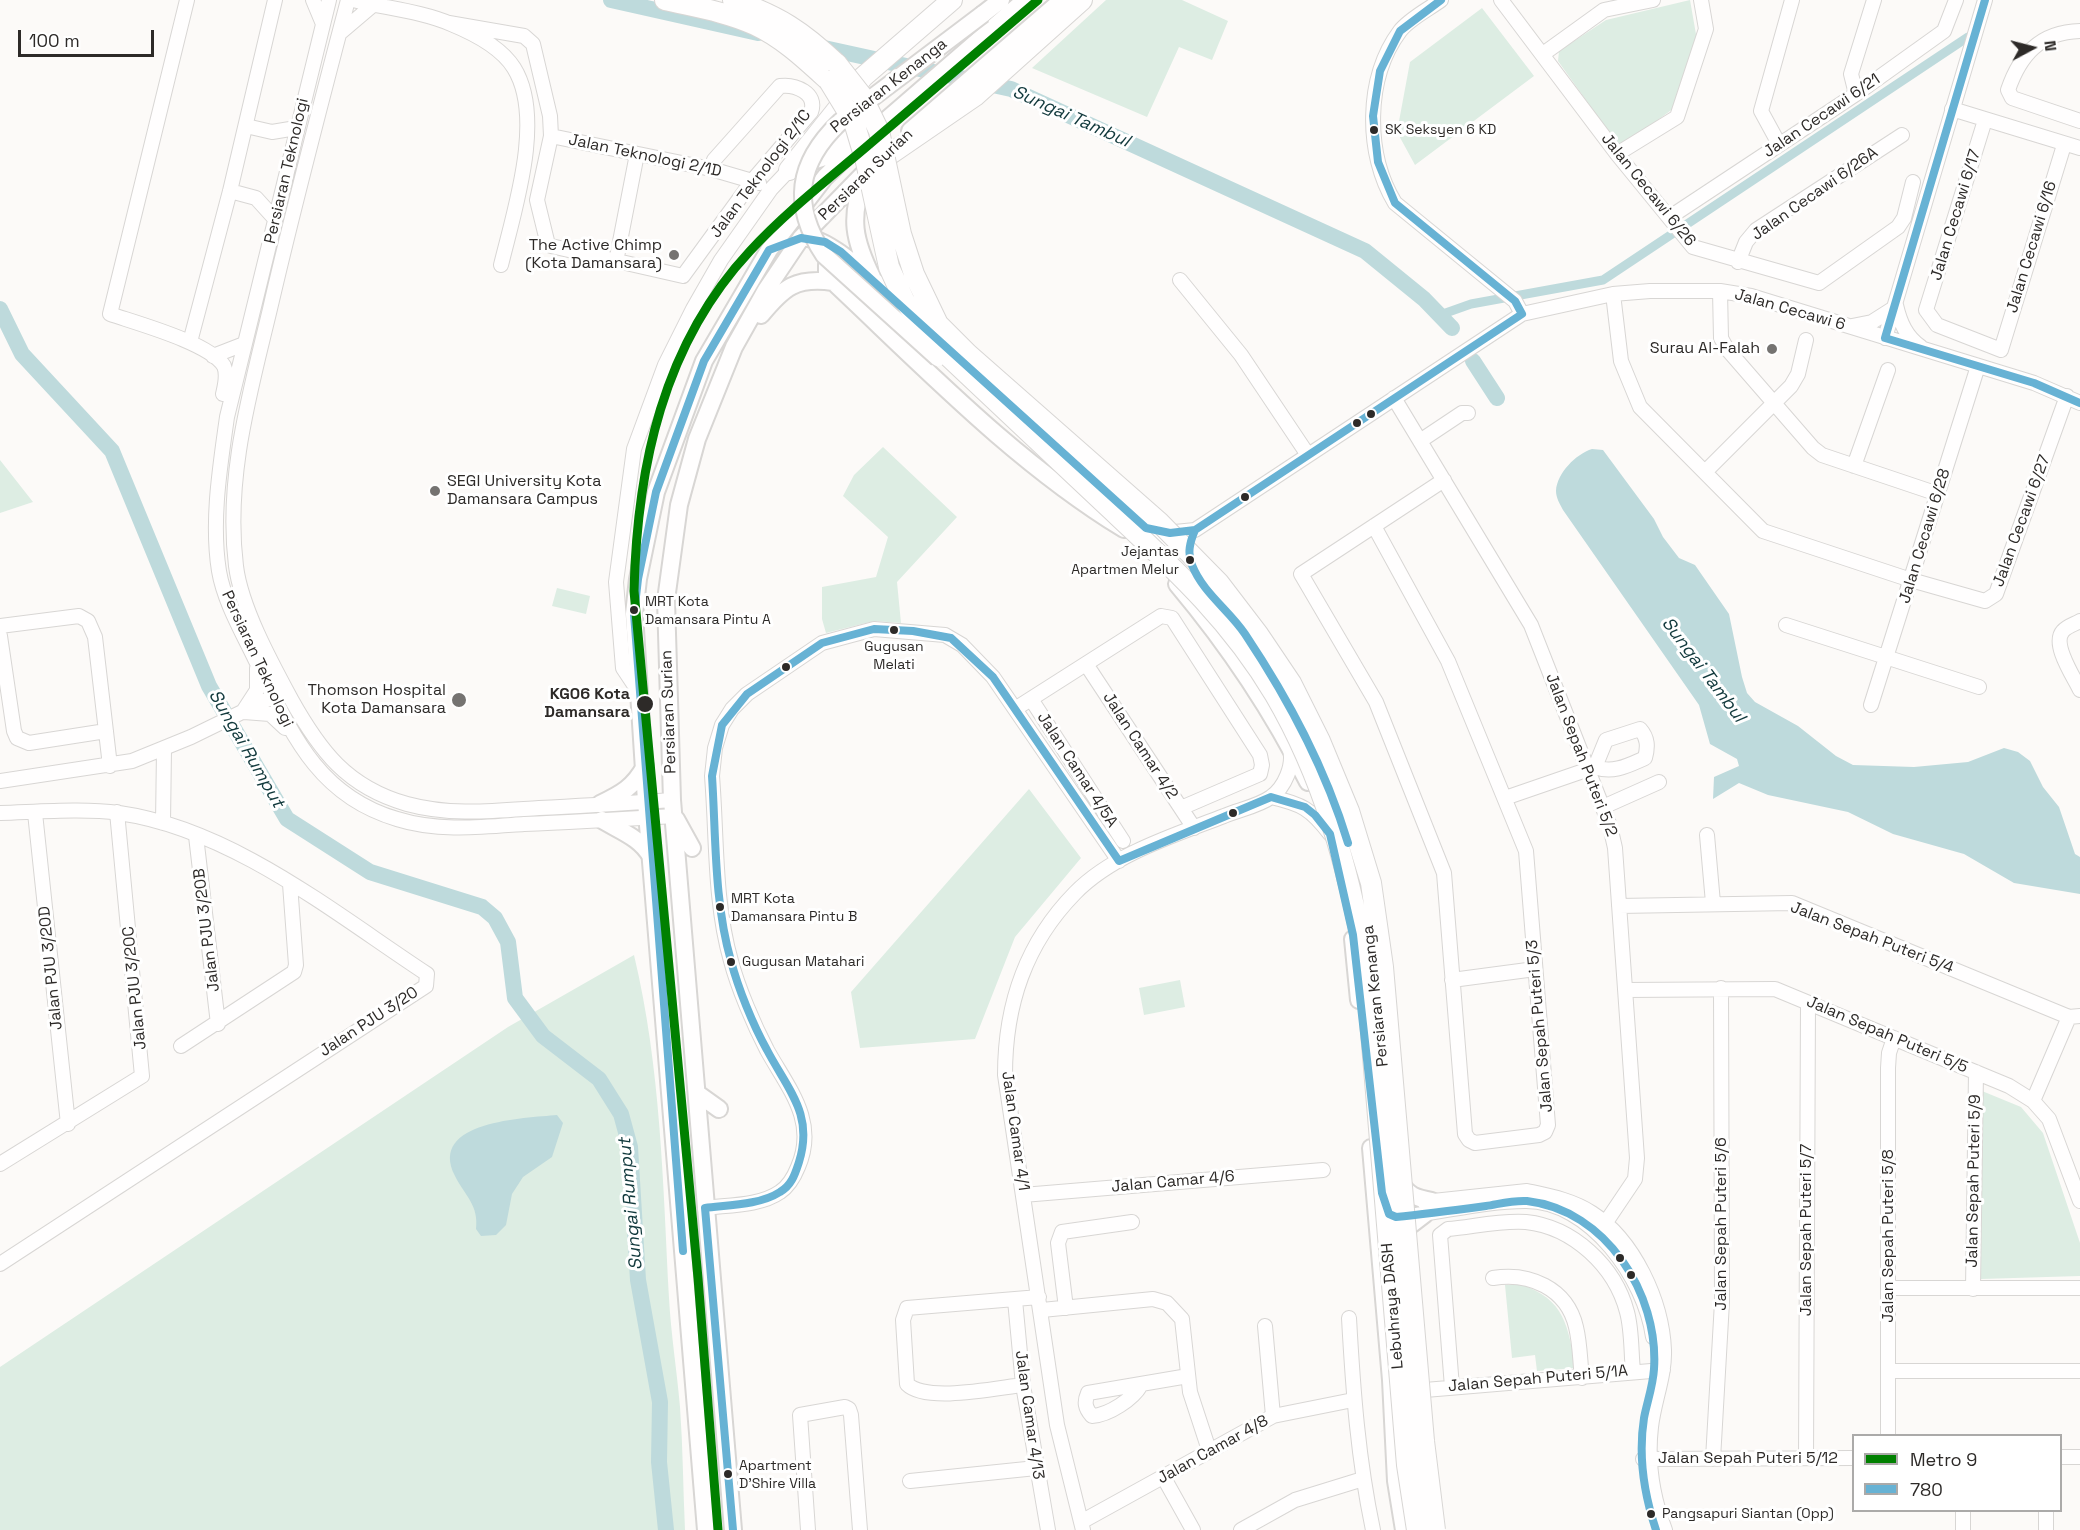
<!DOCTYPE html>
<style>
body{margin:0}
#map{position:relative;width:2080px;height:1530px;overflow:hidden;background:#fcfaf8;font-family:"Space Grotesk",sans-serif}
canvas{display:block}
.legend{position:absolute;left:1852px;top:1434px;width:210px;height:78px;box-sizing:border-box;background:#fff;border:2px solid #abaaa9;margin:0;padding:8px 10px;list-style:none;font-size:18px;color:#2d2a28}
.legend li{display:flex;align-items:center;gap:12px;height:30px}
.legend b{width:30px;border:2px solid #abaaa9}
.north{position:absolute;left:2002px;top:18px;width:60px;height:60px;-webkit-text-stroke:4px #fff;paint-order:stroke;rotate:83deg;font-size:16px;font-weight:700;line-height:24px;text-align:center;color:#2d2a28}
.north::after{content:'';display:block;margin:auto;width:21px;height:27px;background:#2d2a28;clip-path:polygon(50% 0,100% 100%,50% 72%,0 100%)}
.scale{position:absolute;left:18px;top:30px;width:136px;height:27px;box-sizing:border-box;border:3px solid #2d2a28;border-top:0;padding-left:8px;font-size:18px;line-height:21px;white-space:nowrap;color:#2d2a28;-webkit-text-stroke:4px #fff;paint-order:stroke}
</style>
<div id="map">
<canvas width="2080" height="1530"></canvas>
<ul class="legend">
<li><b style="height:8px;background:#008000"></b>Metro 9</li>
<li><b style="height:8px;background:#67b2d4"></b>780</li>
</ul>
<div class="north">N</div>
<div class="scale">100 m</div>
</div>
<script>
const ctx = document.querySelector('canvas').getContext('2d');
ctx.lineJoin = 'round';
function fill(path, color) { ctx.fillStyle = color; ctx.fill(path, 'evenodd'); }
function stroke(path, color, width, dash) { ctx.strokeStyle = color; ctx.lineWidth = width; ctx.lineCap = dash ? 'butt' : 'round'; ctx.setLineDash(dash || []); ctx.stroke(path); }
function label(font, color, halo, rows, align = 'center') {
  ctx.font = font + ' "Space Grotesk",sans-serif'; ctx.lineWidth = 6; ctx.setLineDash([]); ctx.textBaseline = 'middle'; ctx.strokeStyle = halo; ctx.fillStyle = color; for (const [text, x, y, turn = 0] of rows) {
    ctx.save(); ctx.translate(x, y); ctx.rotate((+turn || 0) * Math.PI / 180); ctx.textAlign = isNaN(turn) ? turn : align; if (halo) ctx.strokeText(text, 0, 0); ctx.fillText(text, 0, 0); ctx.restore();
  }
}
const green = new Path2D(`
 M 1106,0 L 1182,0 L 1228,21 L 1212,60 L 1179,47 L 1147,117 L 1032,68 Z
 M 1690,0 L 1697,40 L 1674,108 L 1627,143 L 1618,145 L 1558,61 L 1559,51 L 1606,20 Z
 M 1482,8 L 1534,76 L 1415,165 L 1397,132 L 1410,62 Z
 M 883,447 L 957,517 L 897,582 L 901,623 L 874,621 L 826,633 L 822,619 L 822,587 L 876,577 L 888,537 L 843,496 L 854,475 Z
 M 0,460 L 33,502 L 0,513 Z
 M 557,588 L 590,596 L 586,614 L 552,606 Z
 M 1029,789 L 1081,858 L 1015,937 L 975,1039 L 860,1048 L 851,992 Z
 M 634,955 C 661,1068 663,1183 669,1298 C 671,1335 677,1371 680,1407 C 683,1448 683,1489 685,1530 L 0,1530 L 0,1367 L 508,1027 Z
 M 1180,980 L 1185,1007 L 1144,1015 L 1139,988 Z
 M 1982,1091 L 2021,1107 L 2043,1133 L 2080,1243 L 2080,1276 L 1981,1279 Z
 M 1520,1284 C 1566,1300 1567,1325 1576,1368 L 1537,1371 L 1535,1355 L 1512,1358 L 1505,1285 Z`);
const water = new Path2D(`
 M 1592,449 L 1603,450 L 1654,519 L 1663,537 L 1679,558 L 1695,565 L 1729,614 L 1742,677 L 1747,693 L 1755,702 L 1798,726 L 1836,756 L 1853,765 L 1914,767 L 1968,762 L 2004,748 L 2018,752 L 2030,761 L 2043,787 L 2059,807 L 2075,854 L 2080,857 L 2080,894 L 2014,883 L 1964,854 L 1893,834 L 1848,812 L 1768,795 L 1739,783 L 1713,799 L 1714,777 L 1739,766 L 1737,759 L 1710,744 L 1699,705 L 1563,510 C 1560,504 1556,498 1556,491 C 1557,473 1576,454 1592,449 Z
 M 557,1115 L 563,1123 L 552,1157 L 523,1177 L 512,1194 L 506,1225 L 496,1235 L 481,1236 L 476,1229 C 479,1205 465,1196 455,1176 C 427,1121 525,1118 557,1115 Z`);
const canal = new Path2D(`
 M 1440,315 L 1471,304 L 1603,280 L 1968,37`);
const river = new Path2D(`
 M 611,0 L 758,33
 M 815,46 L 1011,89 L 1365,251 L 1424,299 L 1452,328
 M 0,309 L 22,354 L 112,451 L 209,686 L 287,819 L 370,872 L 482,907 L 495,918 L 508,942 L 515,998 L 543,1036 L 599,1079 L 621,1114 L 630,1147 L 638,1280 L 660,1402 L 659,1462 L 666,1530
 M 1473,361 L 1497,398`);
const minor = new Path2D(`
 M 187,0 L 110,314 C 136,323 210,343 224,366 C 228,375 225,385 223,394
 M 313,0 L 323,24
 M 329,0 L 227,417 C 220,467 211,521 219,571 C 224,601 242,632 255,659 C 290,729 315,795 397,819 C 438,832 482,827 524,824 C 574,822 624,819 674,816
 M 348,0 C 321,103 294,205 270,309 C 250,393 225,478 236,566 C 241,607 271,662 291,699 C 320,751 347,787 407,804 C 451,816 494,811 539,808 C 583,806 628,803 672,800
 M 353,0 C 384,8 421,11 451,24 C 473,33 501,47 514,68 C 545,118 514,211 501,265
 M 1441,0 C 1429,9 1409,19 1400,31 C 1365,78 1365,154 1395,203 L 1515,301 L 1522,314
 M 1501,0 L 1617,154 L 1693,247 L 1819,283 L 1898,227 L 1904,218 L 1913,182
 M 449,23 L 524,36 L 533,44 L 550,116 L 551,136 L 537,200 L 548,245 L 551,246 L 683,276 L 753,180 L 811,112 C 818,93 795,84 780,86 L 714,160 L 711,169
 M 2080,31 C 2040,32 2020,55 2008,90 L 2012,98 L 2080,121
 M 340,33 L 373,5
 M 1543,54 L 1604,10 L 1653,0
 M 1856,94 L 1851,74 L 1874,0
 M 1952,109 L 2080,148
 M 1985,120 L 1926,310 L 1937,325 L 2001,350 L 2064,145
 M 246,126 L 272,132 L 296,128
 M 551,136 L 711,169 L 759,183
 M 1779,144 L 1761,111 L 1792,0
 M 1617,154 L 1677,117 L 1706,29 L 1701,0
 M 230,191 L 256,198 L 275,219
 M 1670,217 L 1856,94 L 1944,31 L 1956,0
 M 616,262 L 637,154
 M 1738,262 L 1746,242 L 1756,230 L 1902,135
 M 1180,280 L 1241,355 L 1308,455
 M 1720,291 L 1721,338 L 1727,349 L 1813,448 L 1822,455 L 1938,494
 M 1613,294 L 1621,361 L 1640,407 L 1763,531 L 1911,580 L 1985,601 L 1996,594 L 2067,396
 M 1896,305 C 1900,322 1906,337 1921,347
 M 1852,326 L 1872,322 L 1894,308
 M 1885,338 L 1985,0
 M 190,342 L 230,191 L 275,0
 M 213,356 L 244,344
 M 1394,398 L 1531,625 L 1610,826 L 1615,848 L 1637,1158 L 1635,1179 L 1598,1234
 M 1420,441 L 1462,413 L 1468,413
 M 1854,466 L 1888,370
 M 1705,472 L 1791,386 L 1798,374 L 1806,340
 M 1374,526 L 1448,661 L 1526,851 L 1548,1125 L 1545,1132 L 1539,1135 L 1475,1143 L 1469,1140 L 1465,1134 L 1444,873 L 1376,702 L 1301,574 L 1444,480
 M 1165,533 L 1195,530 L 1522,314 L 1613,294 L 1650,291 L 1720,291 L 1751,296 L 2034,383 L 2080,403
 M 2080,621 C 2075,624 2067,626 2063,631 C 2051,644 2074,677 2080,690
 M 1786,625 L 1979,687
 M 0,626 L 79,616 L 88,621 L 95,637 L 110,766
 M 0,636 L 14,731 L 17,738 L 29,743 L 106,731
 M 1086,664 L 1194,828
 M 639,692 L 623,668 L 616,582 L 634,449 L 665,365 L 693,309 L 721,260 L 771,189 L 789,170
 M 1031,699 L 1123,841
 M 1871,705 L 1978,366
 M 1015,709 L 1161,616 L 1172,618 L 1260,755 L 1262,765 L 1260,774 L 1181,808
 M 244,710 L 257,690 L 257,668
 M 244,712 L 270,714 L 285,728
 M 0,781 L 132,761 L 191,737 L 281,693
 M 1271,797 C 1302,804 1311,809 1330,834
 M 1505,798 L 1595,767 C 1613,774 1629,765 1645,758 C 1648,747 1648,738 1640,729 L 1606,740 L 1595,767
 M 1603,807 L 1659,782
 M 0,813 C 36,812 84,808 119,813 C 232,829 334,913 427,974 L 426,986 L 0,1264
 M 35,813 L 68,1124
 M 163,823 L 164,749
 M 1707,835 L 1713,903
 M 196,836 L 218,1024
 M 1619,906 L 1792,903 L 2069,1017 L 2080,1016
 M 1452,980 L 1535,969
 M 1625,990 L 1775,989 L 2009,1086 L 2033,1101 L 2049,1119 L 2080,1201
 M 181,1046 L 294,972 L 296,965 L 290,884
 M 2033,1101 L 2069,1017
 M 0,1164 L 142,1076 L 117,812
 M 1023,1195 L 1323,1170
 M 1424,1202 L 1527,1191 C 1550,1196 1572,1200 1592,1213 C 1634,1240 1662,1301 1664,1350 C 1665,1376 1654,1401 1651,1427 C 1647,1461 1653,1498 1665,1530
 M 705,1208 C 728,1205 760,1206 780,1192 C 789,1186 794,1177 798,1167 C 818,1121 788,1088 767,1050 C 754,1025 738,988 731,961 C 714,902 717,837 712,776 L 715,748 L 722,725 L 732,709 L 747,694 L 822,643 L 874,629 L 945,635 L 962,645 L 993,677 L 1119,861
 M 1416,1215 C 1452,1210 1489,1201 1525,1201 C 1590,1200 1645,1279 1653,1337
 M 1493,1278 C 1529,1272 1567,1288 1576,1327 C 1580,1343 1580,1361 1582,1378
 M 1889,1288 L 2080,1288
 M 1973,1289 L 1976,1072
 M 1015,1300 L 1023,1385 L 1048,1530
 M 1066,1308 L 1058,1243 L 1062,1232 L 1132,1222
 M 1042,1310 L 1153,1299 L 1167,1303 L 1182,1319 L 1190,1392 L 1209,1450
 M 1349,1318 C 1353,1390 1358,1459 1373,1530
 M 1265,1326 L 1273,1416
 M 1889,1371 L 2080,1371
 M 1023,1385 C 996,1388 926,1403 907,1384 L 903,1320 L 907,1308 L 1039,1297
 M 1141,1385 C 1133,1399 1109,1415 1092,1416 C 1085,1408 1084,1402 1088,1393 L 1188,1376
 M 1452,1387 L 1440,1235 L 1448,1229 C 1472,1227 1501,1220 1526,1222 C 1573,1227 1615,1266 1627,1312 C 1632,1330 1631,1352 1633,1371
 M 1413,1391 L 1663,1370
 M 1888,1436 L 1888,1068 L 1889,1053 L 1894,1038
 M 2060,1457 L 2080,1457
 M 1806,1458 L 1808,1003
 M 1643,1459 L 1854,1458
 M 1713,1459 L 1722,1302 L 1721,988
 M 1164,1478 L 1193,1530
 M 910,1481 L 1036,1468
 M 2046,1510 L 2046,1530
 M 1081,1522 L 1273,1416 L 1353,1400
 M 808,1530 L 800,1415 L 845,1407 L 849,1409 L 851,1415 L 860,1530
 M 1083,1530 L 1057,1425 L 1005,1075 C 1005,1005 1025,944 1075,893 C 1113,854 1175,835 1224,816 C 1238,810 1259,806 1271,797 C 1285,787 1294,765 1290,749
 M 1241,1530 L 1295,1500 L 1363,1479
 M 1963,1530 L 1963,1510`);
const major = new Path2D(`
 M 983,14 L 1001,0
 M 910,131 L 1062,0
 M 801,165 L 822,158 L 865,121
 M 864,179 C 849,218 854,240 872,277
 M 807,238 C 834,239 888,294 910,314
 M 840,253 L 832,255 L 827,265 L 827,276 C 921,364 1014,462 1124,529
 M 761,315 C 784,287 796,277 833,282
 M 1065,453 C 1131,513 1206,576 1255,650
 M 1177,584 C 1229,646 1272,710 1308,782
 M 1335,803 L 1348,840 L 1369,928
 M 600,804 C 621,794 634,787 645,766
 M 676,819 L 692,848
 M 602,820 C 620,831 641,838 651,857
 M 1353,939 L 1359,1000
 M 698,1094 L 719,1109
 M 1371,1148 L 1391,1380 L 1396,1481 L 1404,1530
 M 1400,1181 C 1407,1196 1417,1198 1432,1201
 M 1405,1240 L 1408,1227 L 1425,1214
 M 706,1530 L 646,801 L 634,614 L 638,579 L 656,492 L 704,361 L 769,250 L 825,177 L 862,141 L 1025,0
 M 733,1530 L 672,800 L 666,600 L 679,505 L 697,439 L 734,347 L 766,290 L 801,238 L 875,162`);
const highway = new Path2D(`
 M 665,0 C 695,7 727,12 755,25 C 783,38 806,60 829,81
 M 733,0 C 779,16 802,31 837,64
 M 873,166 L 975,96 L 1082,0
 M 789,170 L 863,77 L 952,0`);
const majorBridge = new Path2D(`
 M 938,358 L 824,255 C 791,205 797,163 840,122 L 983,14`);
const highwayBridge = new Path2D(`
 M 837,64 L 862,96 L 879,131 L 901,234 L 914,274 L 938,324 L 968,354 L 1159,522 L 1219,583 L 1258,634 L 1291,683 L 1320,741 L 1349,811 L 1371,883 L 1383,967 L 1424,1441 L 1435,1530
 M 829,81 L 854,122 L 866,162 L 889,267 L 904,300 L 931,340 C 989,394 1046,448 1103,502 C 1168,563 1229,617 1275,695 C 1323,777 1348,867 1365,960 L 1407,1465 L 1417,1530`);
const bus1 = new Path2D(`
 M 1441,0 L 1400,31 L 1380,71 L 1373,116 L 1378,162 L 1395,203 L 1515,301 L 1522,314
 M 1985,0 L 1885,338 L 2034,383 L 2080,403
 M 1195,530 C 1190,542 1187,553 1192,565 C 1203,593 1229,610 1245,634 C 1289,700 1325,767 1348,843
 M 683,1251 L 634,614 L 638,579 L 656,492 L 704,361 L 769,250 L 801,238 L 825,242 L 841,252 L 1146,528 L 1170,533 L 1195,530 L 1522,314
 M 733,1530 L 705,1208 C 728,1205 760,1205 780,1192 C 792,1185 795,1174 799,1162 C 814,1114 788,1090 767,1050 C 753,1025 738,988 731,961 C 714,902 716,837 712,776 L 722,725 L 747,694 L 822,643 L 874,629 L 913,631 L 951,638 L 993,677 L 1119,861 L 1271,797 L 1305,807 L 1315,815 L 1330,834 L 1353,935 L 1382,1193 L 1389,1214 L 1396,1217 C 1426,1214 1456,1210 1486,1206 C 1499,1204 1513,1200 1527,1201 C 1606,1210 1659,1294 1654,1369 C 1653,1386 1647,1402 1644,1418 C 1638,1456 1644,1494 1656,1530`);
const metro1 = new Path2D(`
 M 718,1530 L 698,1278 L 634,591 C 637,467 663,344 750,251 C 785,213 826,181 865,148 C 923,99 980,49 1038,0`);
const markers = [
 [1374,130,5,"#2d2a28"],
 [674,255,6,"#757371"],
 [1772,349,6,"#757371"],
 [1371,414,5,"#2d2a28"],
 [1357,423,5,"#2d2a28"],
 [435,491,6,"#757371"],
 [1245,497,5,"#2d2a28"],
 [1190,560,5,"#2d2a28"],
 [634,610,5,"#2d2a28"],
 [894,630,5,"#2d2a28"],
 [786,667,5,"#2d2a28"],
 [459,700,8,"#757371"],
 [645,704,9,"#2d2a28"],
 [1233,813,5,"#2d2a28"],
 [720,907,5,"#2d2a28"],
 [731,962,5,"#2d2a28"],
 [1620,1258,5,"#2d2a28"],
 [1631,1275,5,"#2d2a28"],
 [728,1474,5,"#2d2a28"],
 [1651,1514,5,"#2d2a28"]
];
const busNames = [
 ["SK Seksyen 6 KD",1385,130],
 ["Jejantas",1179,552,"right"],
 ["Apartmen Melur",1179,570,"right"],
 ["MRT Kota",645,602],
 ["Damansara Pintu A",645,620],
 ["Gugusan",894,647,"center"],
 ["Melati",894,665,"center"],
 ["MRT Kota",731,899],
 ["Damansara Pintu B",731,917],
 ["Gugusan Matahari",742,962],
 ["Apartment",739,1466],
 ["D'Shire Villa",739,1484],
 ["Pangsapuri Siantan (Opp)",1662,1514]
];
const streetNames = [
 ["Persiaran Kenanga",889,86,-38],
 ["Jalan Cecawi 6/21",1822,116,-34],
 ["Jalan Teknologi 2/1D",645,156,12],
 ["Persiaran Teknologi",287,171,-77],
 ["Jalan Teknologi 2/1C",761,174,-53],
 ["Persiaran Surian",866,175,-44],
 ["Jalan Cecawi 6/26",1648,190,51],
 ["Jalan Cecawi 6/26A",1815,194,-35],
 ["Jalan Cecawi 6/17",1956,215,-73],
 ["Jalan Cecawi 6/16",2032,247,-73],
 ["Jalan Cecawi 6",1790,310,16],
 ["Jalan Cecawi 6/27",2022,521,-70],
 ["Jalan Cecawi 6/28",1925,536,-73],
 ["Persiaran Teknologi",257,659,65],
 ["Persiaran Surian",669,712,-92],
 ["Jalan Camar 4/2",1140,746,57],
 ["Jalan Sepah Puteri 5/2",1581,755,69],
 ["Jalan Camar 4/5A",1077,770,57],
 ["Jalan PJU 3/20B",207,930,-97],
 ["Jalan Sepah Puteri 5/4",1872,938,21],
 ["Jalan PJU 3/20D",51,968,-96],
 ["Jalan PJU 3/20C",135,988,-96],
 ["Persiaran Kenanga",1376,996,-96],
 ["Jalan PJU 3/20",369,1022,-33],
 ["Jalan Sepah Puteri 5/3",1540,1026,-95],
 ["Jalan Sepah Puteri 5/5",1887,1035,23],
 ["Jalan Camar 4/1",1015,1131,82],
 ["Jalan Sepah Puteri 5/9",1974,1181,-89],
 ["Jalan Camar 4/6",1173,1182,-5],
 ["Jalan Sepah Puteri 5/6",1722,1224,-90],
 ["Jalan Sepah Puteri 5/7",1807,1230,-90],
 ["Jalan Sepah Puteri 5/8",1889,1236,-90],
 ["Lebuhraya DASH",1393,1306,-95],
 ["Jalan Sepah Puteri 5/1A",1538,1379,-5],
 ["Jalan Camar 4/13",1029,1415,82],
 ["Jalan Camar 4/8",1213,1450,-29],
 ["Jalan Sepah Puteri 5/12",1748,1459]
];
const poiNames = [
 ["The Active Chimp",662,246],
 ["(Kota Damansara)",662,264],
 ["Surau Al-Falah",1760,349],
 ["SEGI University Kota",447,482,"left"],
 ["Damansara Campus",447,500,"left"],
 ["Thomson Hospital",446,691],
 ["Kota Damansara",446,709]
];
const stopNames = [
 ["KG06 Kota",630,695],
 ["Damansara",630,713]
];
const waterNames = [
 ["Sungai Tambul",1071,117,24],
 ["Sungai Tambul",1703,670,53],
 ["Sungai Rumput",246,749,60],
 ["Sungai Rumput",631,1204,-95]
];
fill(green, '#ddede3');
fill(water, '#bedadc');
stroke(canal, '#bedadc', 9);
stroke(river, '#bedadc', 16);
stroke(minor, '#d8d6d4', 16);
stroke(major, '#d8d6d4', 20);
stroke(highway, '#d8d6d4', 22);
stroke(minor, '#fffefe', 14);
stroke(major, '#fffefe', 16);
stroke(highway, '#fffefe', 20);
stroke(majorBridge, '#d8d6d4', 20, []);
stroke(highwayBridge, '#d8d6d4', 22, []);
stroke(majorBridge, '#fffefe', 16);
stroke(highwayBridge, '#fffefe', 20);
stroke(bus1, '#67b2d4', 8);
stroke(metro1, '#008000', 9);
for (const [x, y, r, color] of markers) { const dot = new Path2D(); dot.arc(x, y, r, 0, 2 * Math.PI); ctx.fillStyle = color; ctx.fill(dot); stroke(dot, '#fff', 2); }
label('14px', '#2d2a28', '#fff', busNames, 'left');
label('16px', '#2d2a28', '#fff', streetNames);
label('16px', '#2d2a28', '#fff', poiNames, 'right');
label('bold 16px', '#2d2a28', '#fff', stopNames, 'right');
label('italic 18px', '#11393c', '#fff', waterNames);
</script>
